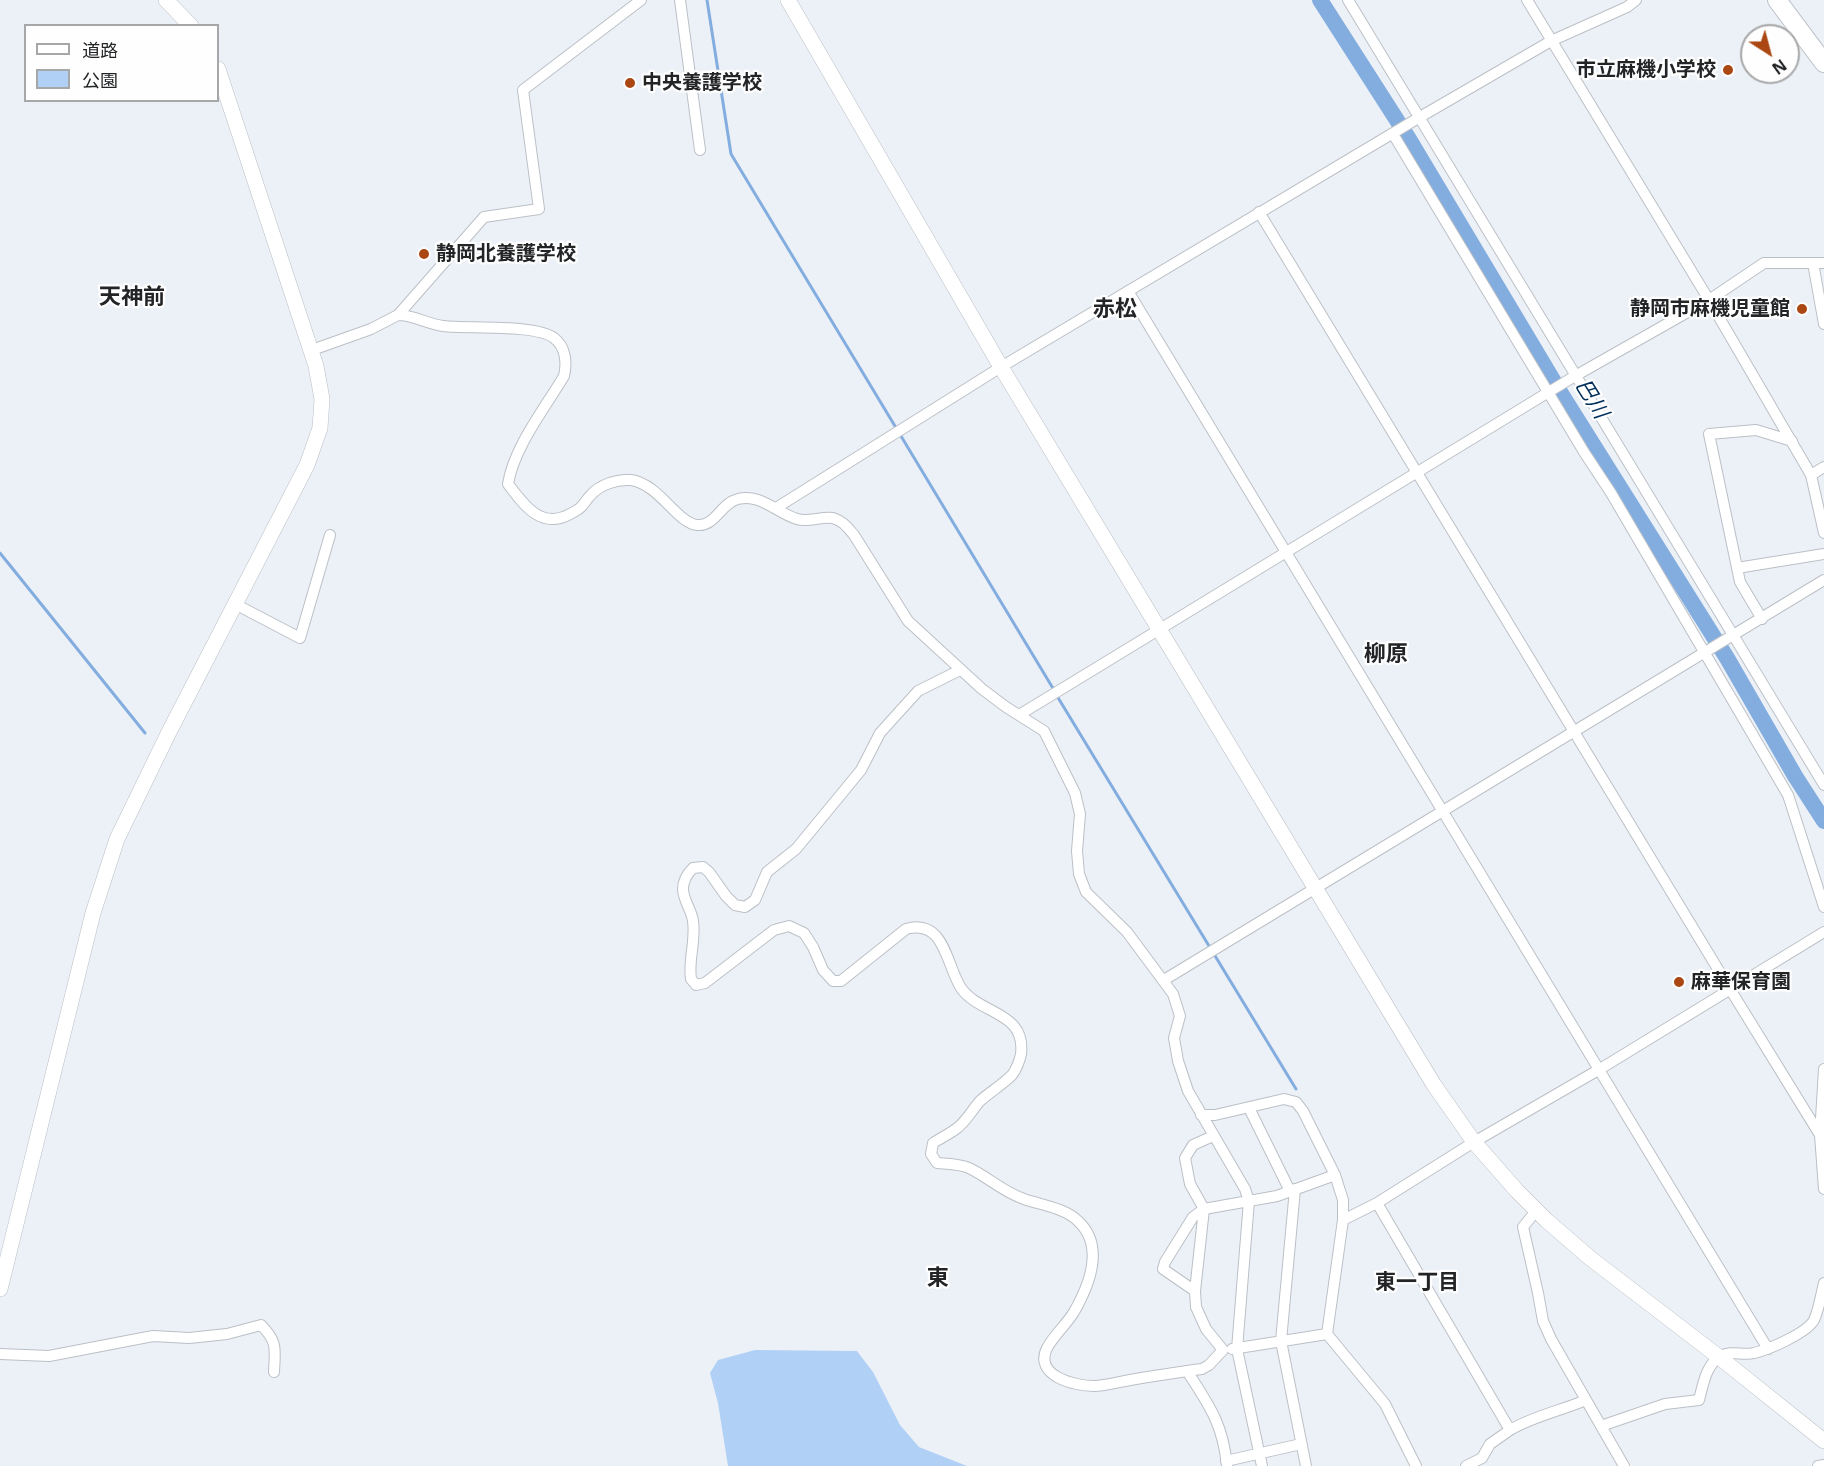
<!DOCTYPE html>
<meta charset="utf-8">
<style>
body{margin:0}
#map{position:relative;width:1824px;height:1466px;overflow:hidden;background:#ecf1f7;font-family:"Noto Sans","Noto Sans JP",sans-serif}
canvas{display:block}
.legend{position:absolute;left:24px;top:24px;width:195px;height:78px;box-sizing:border-box;background:#fefefe;border:2px solid #a6a7a8;margin:0;padding:8px 10px;list-style:none;font-size:18px;color:#222426}
.legend li{display:flex;align-items:center;gap:12px;height:30px}
.legend b{width:30px;border:2px solid #a6a7a8}
.north{position:absolute;left:1740px;top:24px;width:60px;height:60px;box-sizing:border-box;background:#fefefe;border:2px solid #a6a7a8;border-radius:50%;rotate:144deg;font-size:16px;font-weight:700;line-height:24px;text-align:center;color:#222426}
.north::after{content:'';display:block;margin:auto;width:21px;height:27px;background:#ab4712;clip-path:polygon(50% 0,100% 100%,50% 72%,0 100%)}
</style>
<div id="map">
<canvas width="1824" height="1466"></canvas>
<ul class="legend">
<li><b style="height:8px;background:#fff"></b>道路</li>
<li><b style="height:16px;background:#b1d0f5"></b>公園</li>
</ul>
<div class="north">N</div>
</div>
<script>
const ctx = document.querySelector('canvas').getContext('2d');
ctx.lineJoin = 'round';
function fill(path, color) { ctx.fillStyle = color; ctx.fill(path, 'evenodd'); }
function stroke(path, color, width, dash) { ctx.strokeStyle = color; ctx.lineWidth = width; ctx.lineCap = dash ? 'butt' : 'round'; ctx.setLineDash(dash || []); ctx.stroke(path); }
function label(font, color, halo, rows, align = 'center') {
  ctx.font = font + ' "Noto Sans","Noto Sans JP",sans-serif'; ctx.lineWidth = 4.5; ctx.setLineDash([]); ctx.textBaseline = 'middle'; ctx.strokeStyle = halo; ctx.fillStyle = color; for (const [text, x, y, turn = 0] of rows) {
    ctx.save(); ctx.translate(x, y); ctx.rotate((+turn || 0) * Math.PI / 180); ctx.textAlign = isNaN(turn) ? turn : align; if (halo) ctx.strokeText(text, 0, 0); ctx.fillText(text, 0, 0); ctx.restore();
  }
}
const green = new Path2D(`
 M 755,1350 L 857,1351 L 873,1372 L 900,1425 L 919,1447 L 967,1466 L 728,1466 L 718,1403 L 710,1373 L 718,1360 Z`);
const stream = new Path2D(`
 M 707,0 L 731,154 L 1054,690
 M 0,553 L 145,733
 M 1057,696 L 1296,1089`);
const river = new Path2D(`
 M 1320,0 L 1409,139 L 1562,395 L 1727,658 L 1795,776 L 1824,821`);
const street = new Path2D(`
 M 680,0 L 700,150
 M 1348,0 L 1824,785
 M 1527,0 L 1709,300 L 1811,475 L 1824,533
 M 1393,134 L 1584,452 L 1611,493 L 1788,795 L 1824,907
 M 1259,212 L 1730,989 L 1820,1135
 M 1813,263 L 1824,324
 M 1128,291 L 1768,1349
 M 398,315 C 414,315 427,324 443,326 C 468,329 536,324 554,338 C 566,347 567,363 564,376 C 545,408 514,447 508,484 C 524,505 541,530 570,514 C 574,512 578,510 581,507 C 584,504 587,499 590,496 C 599,485 616,479 631,480 C 659,484 677,523 697,525 C 715,527 721,503 738,499 C 760,493 777,513 797,519 C 808,523 822,516 833,518 C 843,521 848,528 854,535 L 908,621 L 982,689 L 1006,707 L 1044,731 L 1075,793 L 1080,814 L 1077,851 L 1079,874 L 1086,892 L 1127,932 L 1173,994 L 1180,1016 L 1174,1038 L 1178,1061 L 1188,1091 L 1245,1189 L 1249,1201 L 1237,1349 L 1262,1466
 M 312,350 L 371,329 L 398,315 L 484,217 L 539,209 L 523,90 L 641,0
 M 1811,475 L 1824,467
 M 776,508 L 1001,367 L 1420,117 L 1551,41 L 1627,7 L 1636,0
 M 1737,568 L 1824,554
 M 235,604 L 300,638 L 330,535
 M 1762,619 L 1740,582 L 1709,434 L 1756,430 L 1792,441
 M 960,670 L 918,691 L 880,733 L 861,770 L 838,798 L 796,849 L 767,872 L 755,900 L 745,907 L 735,905 L 726,896 L 709,872 L 703,867 L 693,868 C 687,874 683,881 683,889 C 683,900 692,911 693,921 C 696,941 688,960 691,979 L 696,985 L 705,983 L 774,930 L 789,926 L 804,933 L 813,947 L 823,970 L 833,981 L 841,981 L 906,929 C 945,918 946,965 961,988 C 980,1015 1026,1011 1021,1054 C 1020,1060 1016,1070 1012,1075 C 1002,1085 990,1092 980,1101 C 972,1110 966,1122 956,1129 C 949,1134 941,1138 933,1143 L 931,1154 L 937,1163 C 947,1164 960,1164 969,1168 C 988,1177 1003,1192 1024,1199 C 1041,1205 1065,1208 1078,1221 C 1105,1246 1090,1284 1074,1312 C 1066,1325 1054,1335 1047,1348 C 1033,1376 1075,1386 1094,1386 C 1106,1386 1118,1382 1130,1380 C 1154,1376 1178,1372 1202,1369 L 1209,1365 L 1223,1350 L 1206,1329 L 1196,1307 L 1195,1291 L 1204,1209 L 1277,1196 L 1335,1175
 M 1019,715 L 1575,376 L 1709,300 L 1764,263 L 1824,263
 M 1164,980 L 1824,580
 M 1824,1069 L 1820,1135 L 1824,1189
 M 1249,1108 L 1290,1191
 M 1201,1115 L 1215,1115 L 1284,1099 L 1296,1102 L 1303,1111 L 1335,1175 L 1343,1200 L 1343,1220 L 1327,1334 L 1385,1404 L 1416,1466
 M 1295,1189 L 1281,1341 L 1306,1466
 M 1377,1203 L 1510,1430 L 1490,1444 L 1482,1458 L 1466,1466
 M 1536,1211 L 1523,1227 L 1538,1293 L 1543,1321 L 1551,1339 L 1624,1466
 M 1343,1220 L 1377,1203 L 1474,1142 L 1600,1069 L 1824,932
 M 1195,1291 L 1163,1269 L 1165,1262 L 1193,1217 L 1204,1209 L 1190,1184 L 1185,1158 L 1193,1145 L 1213,1136
 M 1232,1349 L 1327,1334
 M 0,1354 L 49,1356 L 153,1336 L 189,1338 L 227,1334 L 261,1325 C 278,1342 275,1349 274,1372
 M 1187,1371 C 1209,1405 1223,1424 1227,1466
 M 1601,1426 L 1665,1404 L 1699,1400 C 1703,1385 1706,1364 1721,1356 C 1730,1350 1744,1356 1754,1353 C 1768,1350 1807,1333 1814,1320 C 1819,1309 1821,1295 1824,1283
 M 1510,1430 C 1534,1416 1560,1411 1586,1400
 M 1226,1461 L 1301,1444
 M 1818,1466 L 1824,1465`);
const secondary = new Path2D(`
 M 166,0 L 191,26
 M 788,0 L 1001,367 L 1434,1085 L 1474,1142 L 1517,1191 L 1546,1220 L 1590,1258 L 1719,1357 L 1824,1441
 M 0,1289 L 93,913 L 117,839 L 169,732 L 307,465 L 320,428 L 322,399 L 316,366 L 218,69`);
const primary = new Path2D(`
 M 1777,0 L 1824,63`);
const markers = [
 [1728,70,6,"#ab4712"],
 [630,83,6,"#ab4712"],
 [424,254,6,"#ab4712"],
 [1802,309,6,"#ab4712"],
 [1679,982,6,"#ab4712"]
];
const poiNames = [
 ["市立麻機小学校",1716,70,"right"],
 ["中央養護学校",642,83],
 ["静岡北養護学校",436,254],
 ["静岡市麻機児童館",1790,309,"right"],
 ["麻華保育園",1691,982]
];
const waterNames = [
 ["巴川",1591,399,58]
];
const neighbourhoodNames = [
 ["東一丁目",1417,1283]
];
const quarterNames = [
 ["天神前",132,298],
 ["赤松",1115,310],
 ["柳原",1386,655],
 ["東",938,1279]
];
fill(green, '#b1d0f5');
stroke(stream, '#84addf', 3);
stroke(river, '#84addf', 16);
stroke(street, '#bbc0c6', 12);
stroke(secondary, '#bbc0c6', 16);
stroke(primary, '#bbc0c6', 20);
stroke(street, '#fff', 10);
stroke(secondary, '#fff', 15);
stroke(primary, '#fff', 18);
for (const [x, y, r, color] of markers) { const dot = new Path2D(); dot.arc(x, y, r, 0, 2 * Math.PI); ctx.fillStyle = color; ctx.fill(dot); stroke(dot, '#fefefe', 2); }
label('bold 20px', '#222426', '#fefefe', poiNames, 'left');
label('italic 21px', '#012e5b', '#fefefe', waterNames);
label('bold 21px', '#222426', '#fefefe', neighbourhoodNames);
label('bold 22px', '#222426', '#fefefe', quarterNames);
</script>
